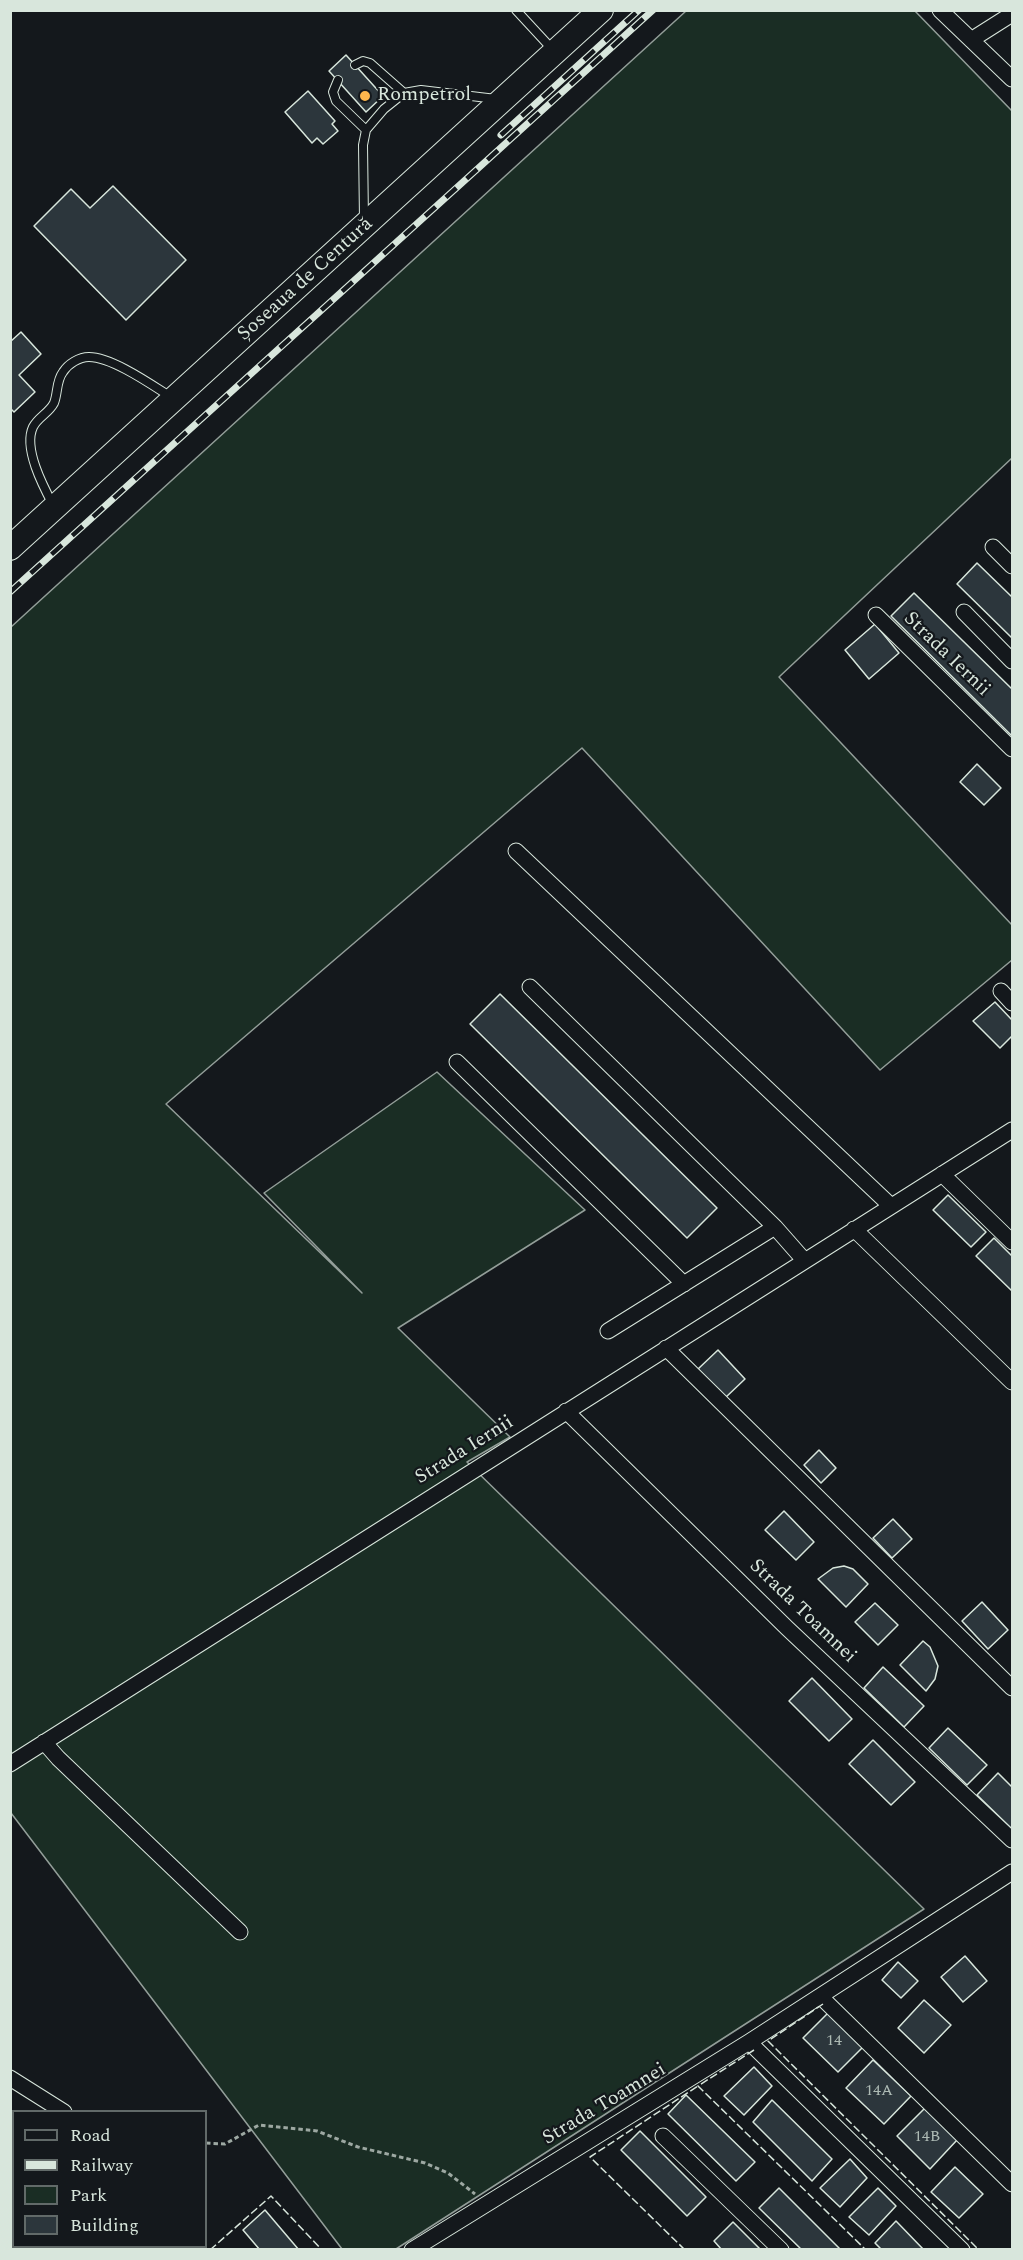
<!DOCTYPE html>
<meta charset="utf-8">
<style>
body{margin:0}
#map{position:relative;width:1023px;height:2260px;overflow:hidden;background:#14181c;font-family:Spectral,serif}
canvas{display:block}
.frame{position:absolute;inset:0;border:12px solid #d8e6dc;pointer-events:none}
.legend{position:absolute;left:12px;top:2110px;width:195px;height:138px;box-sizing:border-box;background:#14181c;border:2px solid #626a69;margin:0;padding:8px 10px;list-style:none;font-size:18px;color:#d8e6dc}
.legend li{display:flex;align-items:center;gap:12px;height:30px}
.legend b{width:30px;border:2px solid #626a69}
</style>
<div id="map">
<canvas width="1023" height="2260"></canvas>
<div class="frame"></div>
<ul class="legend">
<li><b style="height:8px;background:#14181c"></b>Road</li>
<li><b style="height:8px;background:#d8e6dc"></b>Railway</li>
<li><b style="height:16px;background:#1a2d24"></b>Park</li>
<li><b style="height:16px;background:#2c363c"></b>Building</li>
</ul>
</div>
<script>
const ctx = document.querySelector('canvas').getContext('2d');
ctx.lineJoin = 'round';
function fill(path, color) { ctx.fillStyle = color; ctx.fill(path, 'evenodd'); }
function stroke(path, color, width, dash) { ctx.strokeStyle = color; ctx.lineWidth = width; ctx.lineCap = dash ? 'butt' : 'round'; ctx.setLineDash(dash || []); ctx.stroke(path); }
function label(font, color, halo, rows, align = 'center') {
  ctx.font = font + ' Spectral,serif'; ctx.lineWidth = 4.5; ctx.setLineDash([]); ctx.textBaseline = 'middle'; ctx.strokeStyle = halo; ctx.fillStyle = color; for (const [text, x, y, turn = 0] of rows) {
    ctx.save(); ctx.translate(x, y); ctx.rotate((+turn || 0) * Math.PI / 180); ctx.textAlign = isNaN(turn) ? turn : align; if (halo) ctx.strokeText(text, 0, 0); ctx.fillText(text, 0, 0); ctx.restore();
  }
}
const green = new Path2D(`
 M 686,11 L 915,11 L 1012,111 L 1012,458 L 779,677 L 1012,925 L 1012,960 L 880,1070 L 582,748 L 166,1104 L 362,1293 L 264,1193 L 437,1072 L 585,1210 L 398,1328 L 510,1437 L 467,1462 L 924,1909 L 396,2249 L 342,2249 L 11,1813 L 11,627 Z`);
const building = new Path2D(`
 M 346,55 L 383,96 L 366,112 L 329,71 Z
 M 308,91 L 335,121 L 332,124 L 338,131 L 323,144 L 317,138 L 312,143 L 285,112 Z
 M 113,186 L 186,260 L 126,320 L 34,226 L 71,189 L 90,208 Z
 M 21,332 L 41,354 L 19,375 L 35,392 L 14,412 L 10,408 L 10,342 Z
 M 977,563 L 1012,597 L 1012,638 L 957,584 Z
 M 914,593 L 1012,689 L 1012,736 L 891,616 Z
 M 875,624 L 899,653 L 869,679 L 845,650 Z
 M 977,764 L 1001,788 L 984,805 L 960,782 Z
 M 500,994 L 717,1208 L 687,1238 L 470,1024 Z
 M 995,1002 L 1012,1020 L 1012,1036 L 1000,1048 L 973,1021 Z
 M 948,1195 L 986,1232 L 971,1247 L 933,1210 Z
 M 994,1238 L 1012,1256 L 1012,1291 L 976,1256 Z
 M 718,1350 L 745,1379 L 725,1398 L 698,1369 Z
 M 819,1450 L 836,1468 L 821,1483 L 804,1465 Z
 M 784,1511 L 814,1542 L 796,1560 L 765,1530 Z
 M 893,1519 L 912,1539 L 892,1558 L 873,1538 Z
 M 844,1566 L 853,1569 L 868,1584 L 846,1607 L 818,1579 L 833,1568 Z
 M 982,1602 L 1008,1630 L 988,1649 L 962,1621 Z
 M 875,1603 L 898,1625 L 878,1645 L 855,1622 Z
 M 923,1641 L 930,1647 L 938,1666 L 935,1679 L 926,1691 L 900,1665 Z
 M 883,1667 L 924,1706 L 904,1727 L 864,1688 Z
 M 812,1678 L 852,1719 L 829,1741 L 789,1701 Z
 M 948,1728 L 987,1765 L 967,1785 L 929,1748 Z
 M 873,1740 L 915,1782 L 891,1805 L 849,1764 Z
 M 998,1773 L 1012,1787 L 1012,1829 L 977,1795 Z
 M 965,1956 L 987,1981 L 963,2002 L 941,1977 Z
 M 898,1962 L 918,1981 L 901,1998 L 882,1980 Z
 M 924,2000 L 951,2025 L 924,2053 L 898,2028 Z
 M 829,2012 L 864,2046 L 838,2072 L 803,2038 Z
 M 873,2060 L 911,2096 L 884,2124 L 846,2088 Z
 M 754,2067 L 772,2086 L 744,2115 L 724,2096 Z
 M 686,2095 L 755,2162 L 736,2181 L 668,2114 Z
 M 772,2100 L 832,2159 L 812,2181 L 753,2122 Z
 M 925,2108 L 957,2140 L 930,2169 L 897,2136 Z
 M 640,2131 L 706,2197 L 687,2216 L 621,2150 Z
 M 850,2159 L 867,2178 L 840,2207 L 820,2188 Z
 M 955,2167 L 983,2194 L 959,2218 L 931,2192 Z
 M 779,2188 L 841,2250 L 802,2250 L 759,2208 Z
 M 878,2188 L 896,2206 L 869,2235 L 849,2217 Z
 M 265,2210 L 299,2250 L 260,2250 L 243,2230 Z
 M 896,2221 L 924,2250 L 882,2250 L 875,2243 Z
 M 733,2222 L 761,2250 L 722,2250 L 714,2241 Z`);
const path = new Path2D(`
 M 206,2143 L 225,2144 L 259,2125 L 317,2131 L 358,2147 L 425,2163 L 448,2173 L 475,2194`);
const service = new Path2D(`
 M 516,10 L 553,50
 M 355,65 L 363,61 L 370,63 L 404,93
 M 338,80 L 333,92 L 336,101 L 366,130
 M 364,220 L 363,145 L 366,130 L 384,109 L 404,93 L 421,90 L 496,99
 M 53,505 C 43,486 23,448 33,427 C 38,417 49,413 54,403 C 58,393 56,381 63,372 C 68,364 79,357 89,357 C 112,357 152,385 171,397`);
const minor = new Path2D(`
 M 940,10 L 1012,79
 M 971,40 L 1012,14
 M 993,547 L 1012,566
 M 964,612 L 1012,661
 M 876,615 L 1012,749
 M 516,851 L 891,1206
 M 530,987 L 775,1227 L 804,1260
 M 1001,991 L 1012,1003
 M 457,1062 L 684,1284
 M 942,1174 L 1012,1242
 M 854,1229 L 1012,1382
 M 608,1331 L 775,1227
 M 666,1348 L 1012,1688
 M 566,1411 L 787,1628 L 1012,1840
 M 44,1742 L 58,1758 L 240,1932
 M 10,1764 L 1012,1130
 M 820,1996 L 1012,2184
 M 749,2042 L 962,2250
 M 10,2078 L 64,2112
 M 663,2136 L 781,2250
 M 10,2236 L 14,2232
 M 412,2250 L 749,2042 L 1012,1872`);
const primary = new Path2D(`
 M 10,548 L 601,10`);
const rail = new Path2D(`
 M 501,135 L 639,10
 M 10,592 L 653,10`);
const fence = new Path2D(`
 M 823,2004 L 768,2041 L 979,2250
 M 754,2050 L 698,2086 L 866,2250
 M 210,2250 L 271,2196 L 322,2250
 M 685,2250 L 590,2157 L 698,2086`);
const markers = [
 [365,96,6,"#ffb74d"]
];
const numberNames = [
 ["14",834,2042],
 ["14A",879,2092],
 ["14B",927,2138]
];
const poiNames = [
 ["Rompetrol",377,96]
];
const streetNames = [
 ["Șoseaua de Centură",306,280,-42],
 ["Strada Iernii",946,655,44],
 ["Strada Iernii",465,1451,-32],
 ["Strada Toamnei",802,1612,44],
 ["Strada Toamnei",605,2105,-31]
];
fill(green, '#1a2d24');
stroke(green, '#939e99', 1.5);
fill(building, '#2c363c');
stroke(building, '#d8e6dc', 1.5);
stroke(service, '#d8e6dc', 10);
stroke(minor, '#d8e6dc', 17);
stroke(primary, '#d8e6dc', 26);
stroke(path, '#9da8a2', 3, [4.5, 3]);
stroke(service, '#14181c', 8);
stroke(minor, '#14181c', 15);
stroke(primary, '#14181c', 24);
stroke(rail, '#d8e6dc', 7);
stroke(rail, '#14181c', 4.5, [14]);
stroke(fence, '#d8e6dc', 1.5, [8, 3]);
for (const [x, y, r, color] of markers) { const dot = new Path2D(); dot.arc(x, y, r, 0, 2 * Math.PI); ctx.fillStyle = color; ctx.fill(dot); stroke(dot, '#14181c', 2); }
label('16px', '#adbab4', null, numberNames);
label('20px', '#d8e6dc', '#14181c', poiNames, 'left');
label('20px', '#d8e6dc', '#14181c', streetNames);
</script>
